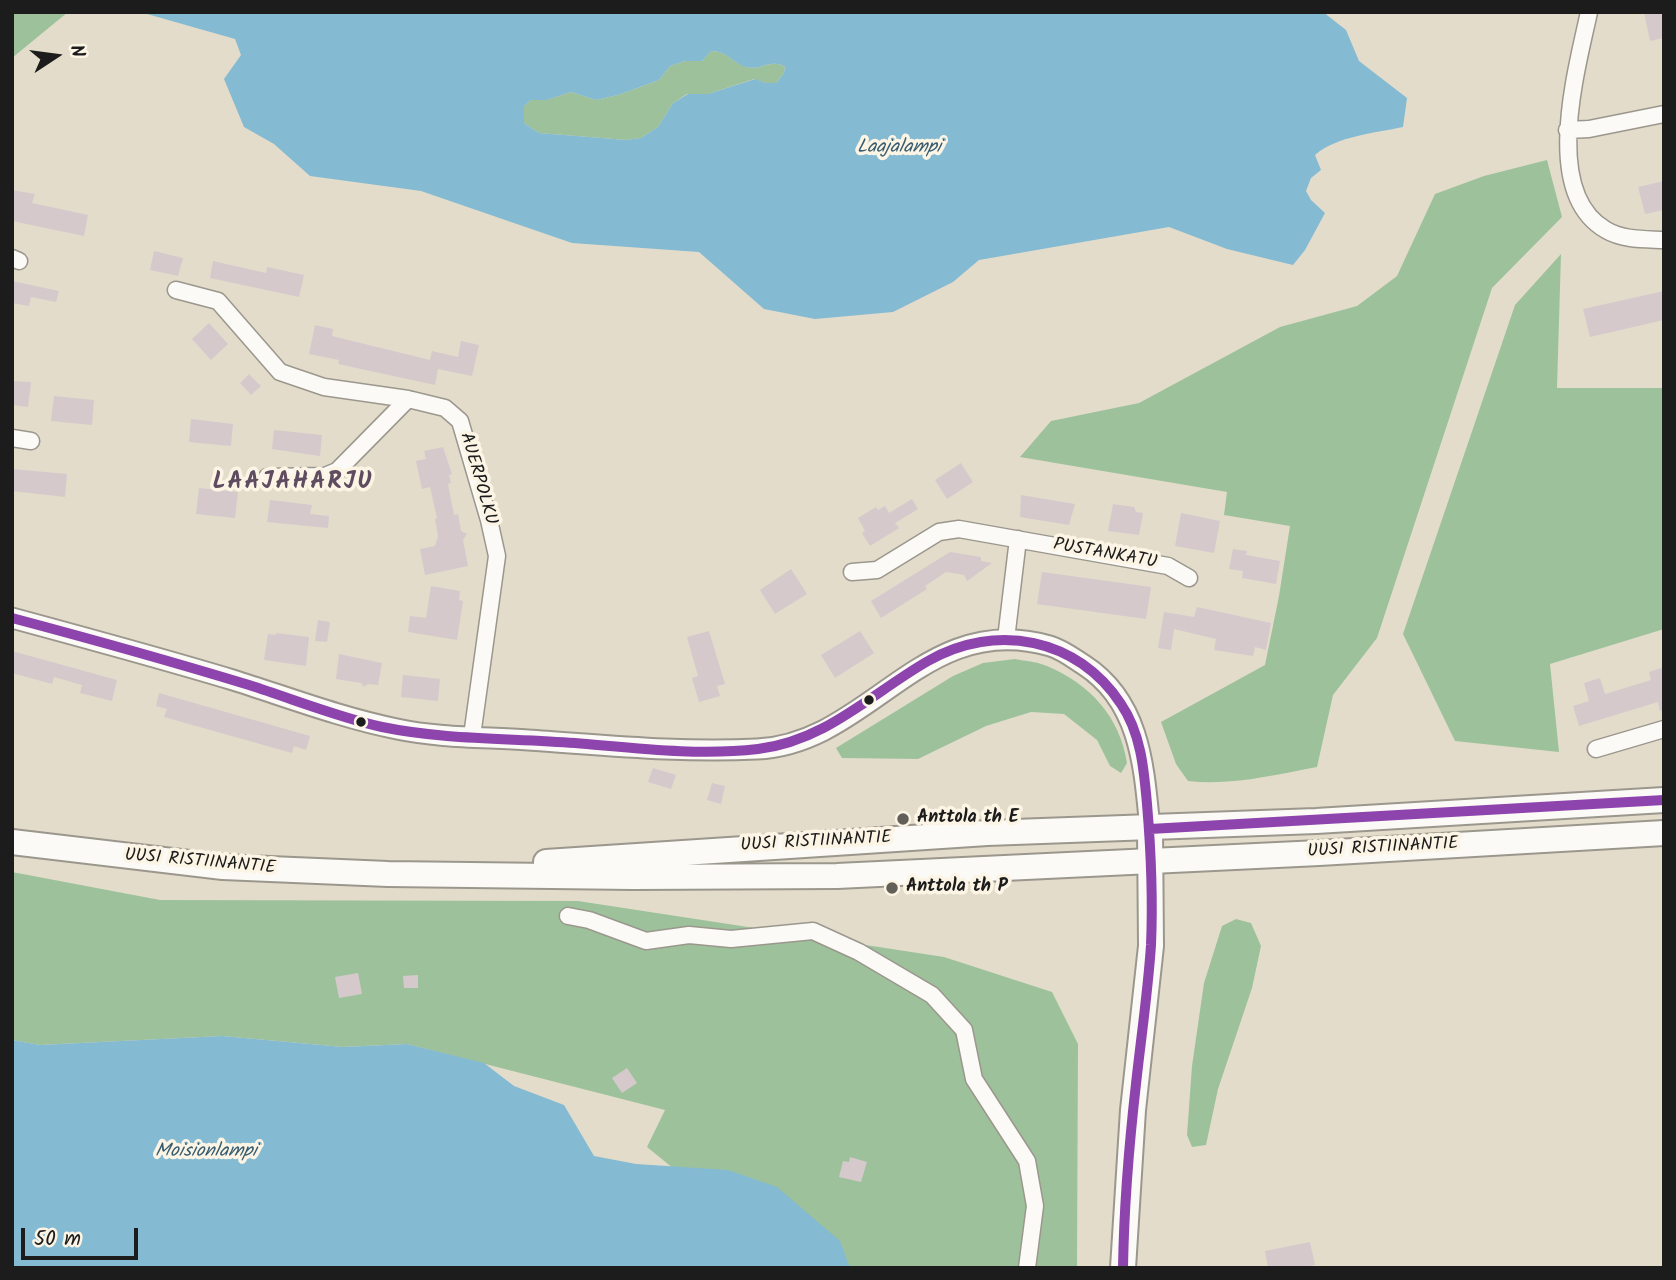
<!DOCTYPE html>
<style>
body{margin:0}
#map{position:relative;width:1676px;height:1280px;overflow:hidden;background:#e3dccb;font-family:Kalam,sans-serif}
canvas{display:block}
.frame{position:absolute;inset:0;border:14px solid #1c1c1c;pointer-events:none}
.north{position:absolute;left:21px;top:21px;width:70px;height:70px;-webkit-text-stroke:5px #fcf5e5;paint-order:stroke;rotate:77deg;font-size:19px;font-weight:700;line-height:28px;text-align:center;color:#1c1c1c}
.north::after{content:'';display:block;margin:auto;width:24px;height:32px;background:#1c1c1c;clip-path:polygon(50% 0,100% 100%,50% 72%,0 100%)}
.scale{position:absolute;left:21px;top:1228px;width:117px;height:32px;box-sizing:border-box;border:4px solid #1c1c1c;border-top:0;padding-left:9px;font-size:21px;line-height:24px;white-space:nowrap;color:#1c1c1c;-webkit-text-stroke:5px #fcf5e5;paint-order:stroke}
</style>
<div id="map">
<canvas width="1676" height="1280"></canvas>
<div class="frame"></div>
<div class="north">N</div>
<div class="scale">50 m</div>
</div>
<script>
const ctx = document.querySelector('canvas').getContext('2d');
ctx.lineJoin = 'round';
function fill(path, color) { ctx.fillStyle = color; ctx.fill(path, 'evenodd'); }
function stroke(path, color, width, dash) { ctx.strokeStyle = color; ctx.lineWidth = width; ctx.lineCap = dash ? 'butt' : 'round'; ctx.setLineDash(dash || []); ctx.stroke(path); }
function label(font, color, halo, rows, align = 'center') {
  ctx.font = font + ' Kalam,sans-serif'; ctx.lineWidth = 7; ctx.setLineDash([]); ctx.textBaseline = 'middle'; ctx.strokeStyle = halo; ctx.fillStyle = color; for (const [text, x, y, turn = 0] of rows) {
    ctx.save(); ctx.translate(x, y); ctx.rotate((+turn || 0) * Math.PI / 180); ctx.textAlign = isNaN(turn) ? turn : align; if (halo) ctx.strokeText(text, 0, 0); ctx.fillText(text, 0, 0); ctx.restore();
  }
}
const forest = new Path2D(`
 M 12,12 L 68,12 L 12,58 Z
 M 711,51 C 728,51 732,63 747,67 C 763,71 766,59 785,66 L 784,73 L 776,83 L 766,83 L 754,79 L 708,94 L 687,94 L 673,103 L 658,127 L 641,138 L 626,140 L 539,133 L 524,123 L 524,106 L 531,100 L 547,100 L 571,92 L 596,100 L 618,95 L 659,80 L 670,66 L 685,61 L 702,61 Z
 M 1547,160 L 1562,217 L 1492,288 L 1377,638 L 1333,695 L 1317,767 C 1274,775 1231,786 1188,781 L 1176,764 L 1161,722 L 1265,665 L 1279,596 L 1290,526 L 1224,515 L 1227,492 L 1020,457 L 1051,421 L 1139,403 L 1280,327 L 1357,306 L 1397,276 L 1435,194 L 1484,176 Z
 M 1561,254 L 1557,388 L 1664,388 L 1664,629 L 1550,664 L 1559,752 L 1455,741 L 1403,634 L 1515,305 Z
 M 1015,659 C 1026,661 1038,662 1047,666 C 1090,684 1120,717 1127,763 L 1121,773 L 1110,766 L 1097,740 L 1064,714 L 1031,712 L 986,726 L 918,759 L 842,758 L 836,748 L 953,676 L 983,663 Z
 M 12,872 L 160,900 L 578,901 L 944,957 L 1052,992 L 1078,1044 L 1077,1268 L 843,1268 L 679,1173 L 647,1147 L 665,1110 L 407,1044 L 343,1047 L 222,1036 L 40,1045 L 12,1040 Z
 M 1236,919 L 1251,923 L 1261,946 L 1252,988 L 1218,1089 L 1206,1145 L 1192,1147 L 1187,1135 L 1192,1066 L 1204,983 L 1222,926 Z`);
const water = new Path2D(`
 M 140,12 L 1323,12 L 1346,30 L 1359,61 L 1407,98 L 1403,127 C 1375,133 1337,136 1315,155 L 1321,170 L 1311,178 L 1306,191 L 1311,200 L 1325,213 L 1305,250 L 1293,265 L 1227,249 L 1169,227 L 979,260 L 953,282 L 893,312 L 815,319 L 764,309 L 699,252 L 572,243 L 421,191 L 310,176 L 274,144 L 244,127 L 224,79 L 241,55 L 235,39 ZM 711,51 C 728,51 732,63 746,67 C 764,71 765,59 785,66 L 784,73 L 776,83 L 766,83 L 755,79 L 708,94 L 688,94 L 673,103 L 658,127 L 641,138 L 626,140 L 539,133 L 524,123 L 524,106 L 531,100 L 547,100 L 571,92 L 596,100 L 618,95 L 659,80 L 670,66 L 685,61 L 702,61 Z
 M 222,1036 L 343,1047 L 407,1044 L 484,1063 L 514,1086 L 564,1105 L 594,1156 L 636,1164 L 728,1170 L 777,1187 L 840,1241 L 850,1268 L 12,1268 L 12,1040 L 40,1045 Z`);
const building = new Path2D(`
 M 1644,12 L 1664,12 L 1664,38 L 1650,41 Z
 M 1664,181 L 1664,210 L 1645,214 L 1638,187 Z
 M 12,190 L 35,194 L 32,203 L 88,215 L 84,236 L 12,221 Z
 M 154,251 L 183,258 L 178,276 L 150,270 Z
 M 213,261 L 266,273 L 267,267 L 304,275 L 299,297 L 210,278 Z
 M 12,281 L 59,291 L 56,302 L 31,297 L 29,306 L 12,303 Z
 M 1664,291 L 1664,320 L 1590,337 L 1583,309 Z
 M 209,323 L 228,344 L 211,360 L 192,339 Z
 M 315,325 L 333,329 L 332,336 L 430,360 L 432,351 L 458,357 L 461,341 L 479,345 L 472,376 L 438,369 L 435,385 L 338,364 L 339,360 L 309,354 Z
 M 249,374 L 261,386 L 251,395 L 240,383 Z
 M 12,381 L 31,382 L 28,407 L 12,405 Z
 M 54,396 L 94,400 L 92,425 L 51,421 Z
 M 191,419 L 233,424 L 231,446 L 189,442 Z
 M 274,430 L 322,435 L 320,456 L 272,449 Z
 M 443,447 L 452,474 L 449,475 L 451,483 L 448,484 L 454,515 L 458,514 L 461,531 L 467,534 L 463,540 L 468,566 L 425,575 L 420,549 L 435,546 L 438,536 L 435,519 L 437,518 L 430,487 L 422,489 L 416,461 L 426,459 L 424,451 Z
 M 961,463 L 973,482 L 947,499 L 935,480 Z
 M 12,469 L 67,474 L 65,497 L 12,491 Z
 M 199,488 L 238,492 L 235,518 L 196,514 Z
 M 1021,495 L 1075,504 L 1069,525 L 1020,517 Z
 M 912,499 L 918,509 L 895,523 L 899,528 L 870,546 L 862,533 L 865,531 L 858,518 L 876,507 L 878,510 L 885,506 L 889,513 Z
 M 270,500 L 312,505 L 310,514 L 329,516 L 328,528 L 267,522 Z
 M 1113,504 L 1134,507 L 1136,512 L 1143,513 L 1139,535 L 1108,531 Z
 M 1181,513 L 1220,521 L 1214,553 L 1175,546 Z
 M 1233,549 L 1247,551 L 1246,555 L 1280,561 L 1276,584 L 1242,578 L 1243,571 L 1229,569 Z
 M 950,552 L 981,557 L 981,561 L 992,563 L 967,581 L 964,575 L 946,572 L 925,586 L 927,589 L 881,618 L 871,601 Z
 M 791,569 L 807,594 L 775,614 L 760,590 Z
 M 1042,572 L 1151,587 L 1146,619 L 1037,604 Z
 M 431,586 L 460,591 L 459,600 L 463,601 L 457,640 L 408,632 L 410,616 L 426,618 Z
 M 1197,607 L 1271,623 L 1266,650 L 1255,647 L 1253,656 L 1214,650 L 1216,639 L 1174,629 L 1171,650 L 1158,648 L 1164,612 L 1194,617 Z
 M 318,620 L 330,622 L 327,642 L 315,641 Z
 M 709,631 L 725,684 L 717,686 L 720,696 L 699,702 L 692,678 L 698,676 L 687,637 Z
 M 860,631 L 874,653 L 835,678 L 821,655 Z
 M 276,633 L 309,637 L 306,666 L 264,660 L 268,634 L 276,635 Z
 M 12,651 L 117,680 L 112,701 L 80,693 L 82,685 L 54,677 L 52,684 L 12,673 Z
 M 339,654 L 382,663 L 378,685 L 368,684 L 364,687 L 361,683 L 336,679 Z
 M 1664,667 L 1664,710 L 1660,711 L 1658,702 L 1579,726 L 1573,706 L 1589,701 L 1584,683 L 1600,678 L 1605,694 L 1651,680 L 1649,672 Z
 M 403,675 L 440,679 L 438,701 L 401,697 Z
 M 159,693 L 310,736 L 306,750 L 294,746 L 292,753 L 164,717 L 167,709 L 156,706 Z
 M 653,768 L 676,775 L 671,789 L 648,782 Z
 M 712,783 L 725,786 L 721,804 L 707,800 Z
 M 358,973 L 362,994 L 339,998 L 335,977 Z
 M 418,975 L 418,988 L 404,988 L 403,976 Z
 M 627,1068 L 637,1083 L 622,1093 L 612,1078 Z
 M 850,1157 L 867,1162 L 861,1182 L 839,1177 L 843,1161 L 849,1162 Z
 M 1310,1242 L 1315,1265 L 1300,1268 L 1268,1268 L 1265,1251 Z`);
const minor = new Path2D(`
 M 1589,12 C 1577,69 1541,193 1606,230 C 1623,240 1644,239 1664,240
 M 1567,130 L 1589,129 L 1664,114
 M 12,258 L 19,261
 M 176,290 L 218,301 L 280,372 L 324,387 L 408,399 L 445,408 L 460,421 L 489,520 L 497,556 L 472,736
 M 12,438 L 31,441
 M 267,477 L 325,476 L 337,471 L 408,399
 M 852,572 L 877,570 L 939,532 L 959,529 L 1168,566 L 1189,578
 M 1006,639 L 1018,539
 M 1596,749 L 1664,729
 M 568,916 L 589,920 L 646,941 L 689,935 L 731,939 L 813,931 L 859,952 L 932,995 L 964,1030 L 974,1079 L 1027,1161 L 1035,1206 L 1027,1268`);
const tertiary = new Path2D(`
 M 12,618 C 86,638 160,658 233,680 C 287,697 342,718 397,729 C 439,738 485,737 528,740 C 604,745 680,753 757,749 C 870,744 923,609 1050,646 C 1063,650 1073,658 1084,665 C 1141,702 1144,768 1150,829`);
const primary = new Path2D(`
 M 1123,1268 L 1133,1110 L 1151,946 L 1150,829`);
const trunk = new Path2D(`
 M 12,842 L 223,867 L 388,874 L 633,877 L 837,876 L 1319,853 L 1664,833
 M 546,862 L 987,833 L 1316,821 L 1664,800`);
const bus1 = new Path2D(`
 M 12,618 C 91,639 170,661 249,685 C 293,699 337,717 382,727 C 445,740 511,738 575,743 C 635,748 698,756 758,749 C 826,741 872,693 928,661 C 996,622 1078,638 1121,704 C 1141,733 1144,770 1147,804 C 1151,851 1153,898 1151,945 C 1148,991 1141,1038 1136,1084 C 1129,1145 1124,1206 1123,1268
 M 1150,829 L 1664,800`);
const markers = [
 [869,700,6,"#1c1c1c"],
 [361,722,6,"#1c1c1c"],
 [903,819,7,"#625f59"],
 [892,888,7,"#625f59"]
];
const streetNames = [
 ["AUERPOLKU",477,479,74],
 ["PUSTANKATU",1105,555,10],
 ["UUSI RISTIINANTIE",816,843,-3],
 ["UUSI RISTIINANTIE",1383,849,-3],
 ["UUSI RISTIINANTIE",200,863,5]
];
const poiNames = [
 ["Anttola th E",917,819],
 ["Anttola th P",906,888]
];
const waterNames = [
 ["Laajalampi",899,149],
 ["Moisionlampi",206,1153]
];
const districtNames = [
 ["LAAJAHARJU",293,484]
];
fill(forest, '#9dc29b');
fill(water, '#84bad2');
fill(building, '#d6c9cc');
stroke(minor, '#9b978d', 19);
stroke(tertiary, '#9b978d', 23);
stroke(primary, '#9b978d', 28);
stroke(trunk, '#9b978d', 28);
stroke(minor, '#fbfaf7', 16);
stroke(tertiary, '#fbfaf7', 19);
stroke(primary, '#fbfaf7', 24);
stroke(trunk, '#fbfaf7', 24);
stroke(bus1, '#8e44ad', 10);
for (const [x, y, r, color] of markers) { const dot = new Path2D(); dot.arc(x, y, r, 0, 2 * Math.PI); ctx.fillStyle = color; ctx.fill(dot); stroke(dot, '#fcf5e5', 2.5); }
label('18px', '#1c1c1c', '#fcf5e5', streetNames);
label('bold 18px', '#1c1c1c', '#fcf5e5', poiNames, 'left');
label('italic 19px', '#385c6f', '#fcf5e5', waterNames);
ctx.letterSpacing = '2px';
label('bold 24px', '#604c60', '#fcf5e5', districtNames);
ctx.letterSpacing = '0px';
</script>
